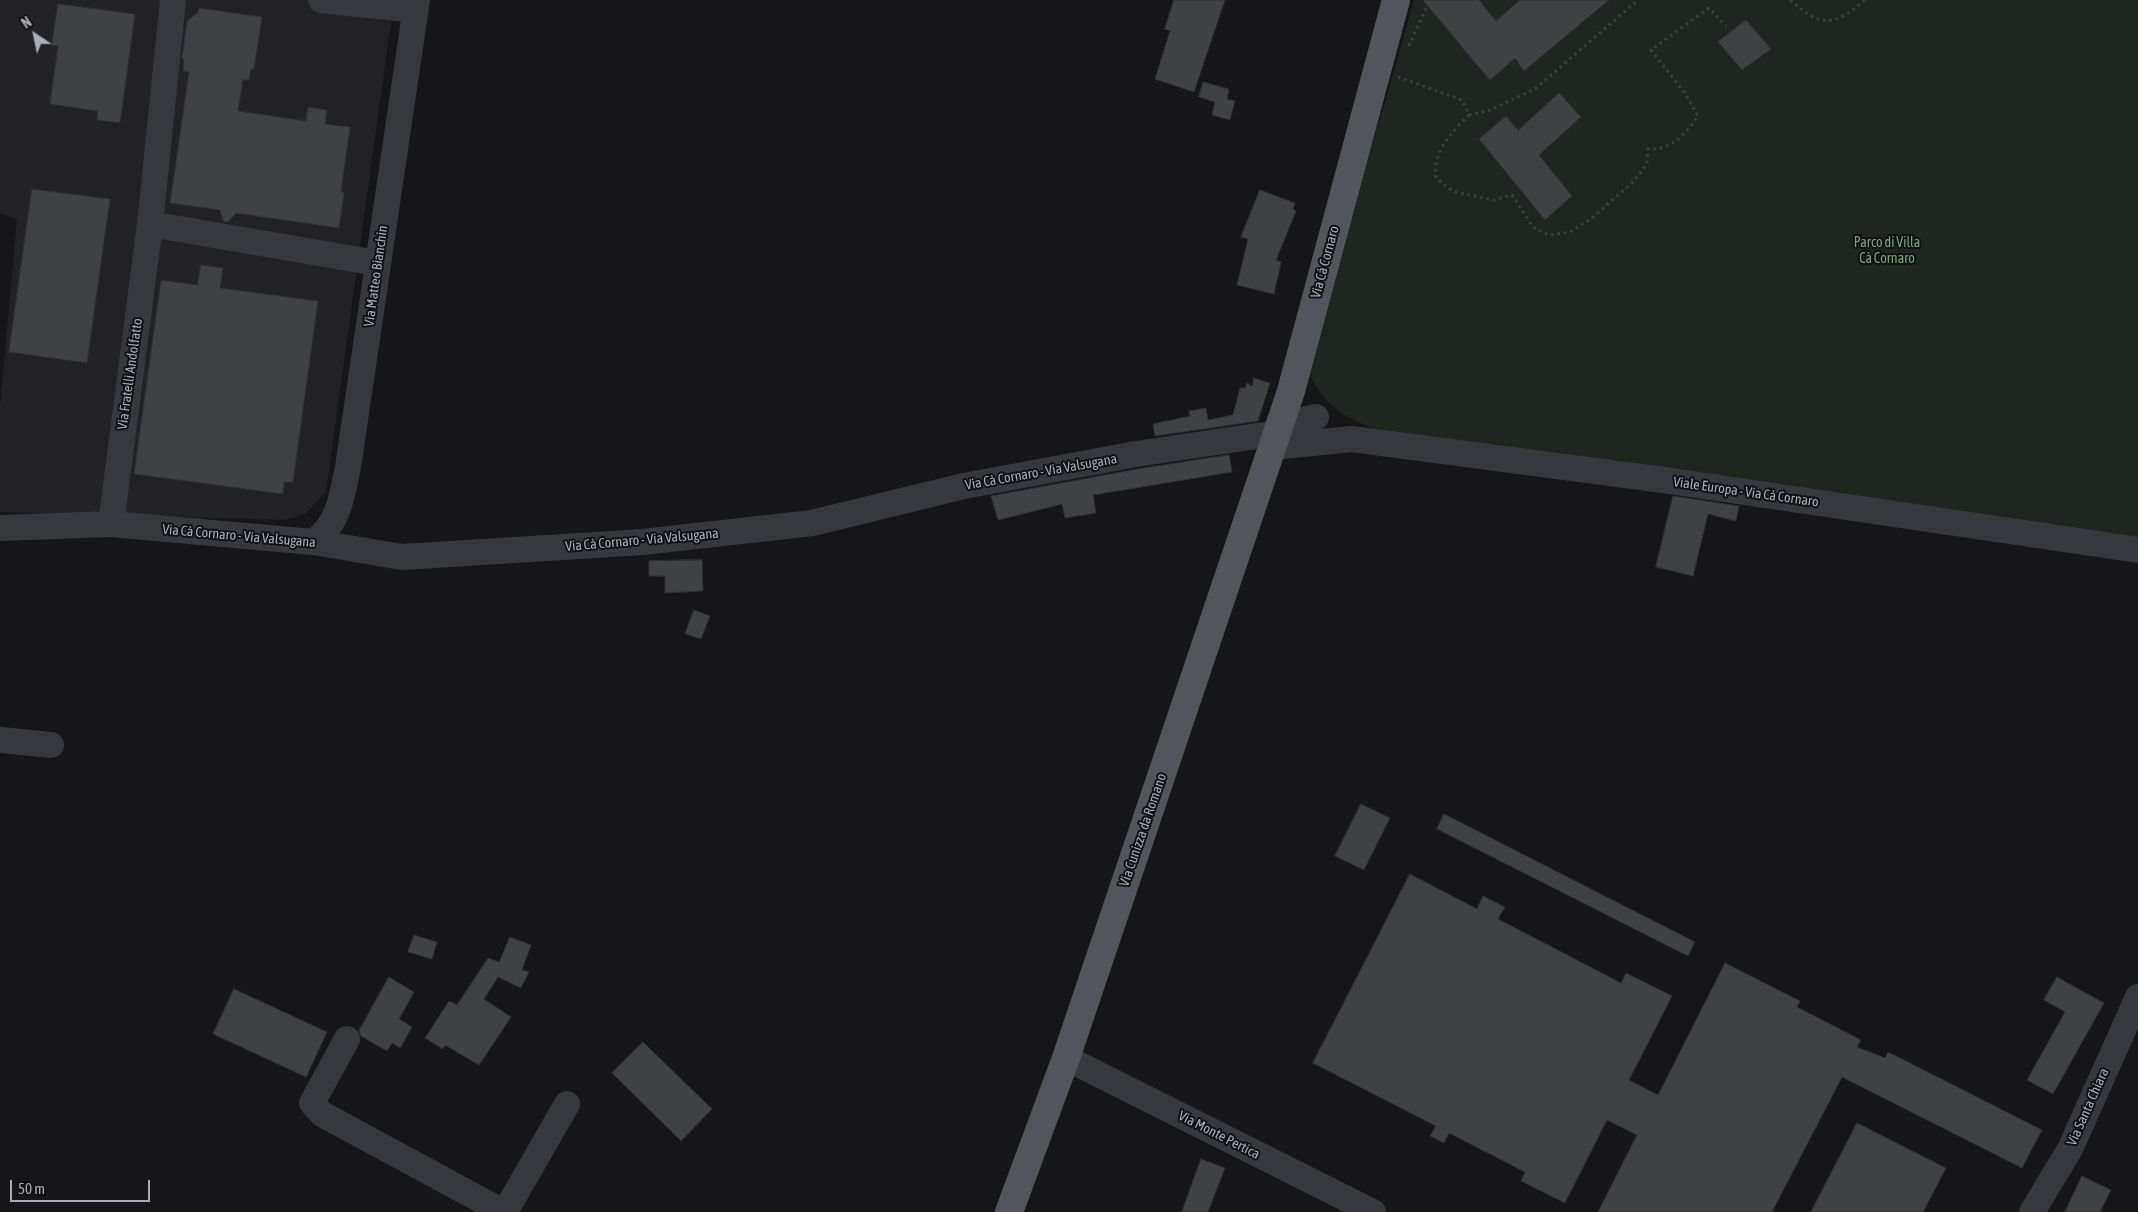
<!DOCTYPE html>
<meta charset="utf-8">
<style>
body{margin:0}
#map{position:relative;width:2138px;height:1212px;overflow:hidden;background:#161618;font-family:"Asap Condensed",sans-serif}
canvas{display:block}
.north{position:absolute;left:10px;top:10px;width:50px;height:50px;-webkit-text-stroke:4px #111113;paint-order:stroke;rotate:326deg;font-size:14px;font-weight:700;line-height:20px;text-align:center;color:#a8adb8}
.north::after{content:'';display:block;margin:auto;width:18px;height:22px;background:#a8adb8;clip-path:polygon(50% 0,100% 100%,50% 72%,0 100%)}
.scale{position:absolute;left:10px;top:1180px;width:140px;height:22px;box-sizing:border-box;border:2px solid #a8adb8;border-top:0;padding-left:6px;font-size:15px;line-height:18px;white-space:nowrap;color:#a8adb8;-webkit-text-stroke:4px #111113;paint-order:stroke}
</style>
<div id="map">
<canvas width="2138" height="1212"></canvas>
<div class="north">N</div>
<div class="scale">50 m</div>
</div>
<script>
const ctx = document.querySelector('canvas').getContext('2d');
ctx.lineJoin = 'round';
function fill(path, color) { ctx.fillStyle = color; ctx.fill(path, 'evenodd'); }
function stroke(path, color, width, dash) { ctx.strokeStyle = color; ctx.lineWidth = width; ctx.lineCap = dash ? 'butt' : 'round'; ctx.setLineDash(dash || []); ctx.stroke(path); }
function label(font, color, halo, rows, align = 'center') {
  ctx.font = font + ' "Asap Condensed",sans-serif'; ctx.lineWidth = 4; ctx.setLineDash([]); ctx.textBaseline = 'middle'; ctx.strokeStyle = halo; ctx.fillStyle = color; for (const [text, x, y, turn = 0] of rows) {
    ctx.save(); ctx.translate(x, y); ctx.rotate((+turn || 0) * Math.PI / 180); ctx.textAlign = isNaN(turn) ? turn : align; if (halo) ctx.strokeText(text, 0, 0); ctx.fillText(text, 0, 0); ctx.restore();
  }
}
const built = new Path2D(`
 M 0,0 L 394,0 L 326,492 L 305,514 L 284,520 L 0,512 L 0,407 L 17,220 L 0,213 Z`);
const green = new Path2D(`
 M 1414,0 L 2138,0 L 2138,537 L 1379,432 C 1342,414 1330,412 1309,374 L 1330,282 L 1389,89 Z`);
const building = new Path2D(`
 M 1174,0 L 1225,0 L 1194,92 L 1155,79 L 1170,31 L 1165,29 Z
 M 1423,0 L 1479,0 L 1496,21 L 1520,0 L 1609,0 L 1524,71 L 1515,58 L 1490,80 Z
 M 58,4 L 135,14 L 120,123 L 97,120 L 98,111 L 50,104 L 58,46 L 52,45 Z
 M 199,8 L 262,17 L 254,69 L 251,69 L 249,80 L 243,80 L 238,111 L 306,121 L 308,107 L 327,110 L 325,124 L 350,127 L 341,192 L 344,193 L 339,228 L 236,213 L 228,222 L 223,221 L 220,210 L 170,203 L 189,72 L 183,71 L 184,59 L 182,59 L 187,21 L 198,12 Z
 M 1746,20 L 1771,49 L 1742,70 L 1718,42 Z
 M 1203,82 L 1229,89 L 1227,99 L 1235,101 L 1230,120 L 1212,115 L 1215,102 L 1199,97 Z
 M 1559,93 L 1581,117 L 1539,155 L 1572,196 L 1545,220 L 1479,139 L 1506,116 L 1518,130 Z
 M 32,189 L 110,199 L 87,363 L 9,352 Z
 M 1260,190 L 1295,203 L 1293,209 L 1296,211 L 1276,260 L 1281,262 L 1274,294 L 1237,285 L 1248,239 L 1241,237 Z
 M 201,265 L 223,268 L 220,288 L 318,301 L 293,482 L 284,482 L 283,494 L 134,474 L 161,280 L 197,285 Z
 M 1254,378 L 1270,383 L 1258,421 L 1155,436 L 1153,424 L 1190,416 L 1189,411 L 1206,408 L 1208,420 L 1233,415 L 1240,388 L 1245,388 L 1247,383 L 1252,386 Z
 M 1229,455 L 1232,472 L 1093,495 L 1096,513 L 1065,518 L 1062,504 L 998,520 L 991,496 L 1138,469 Z
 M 1673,496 L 1739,506 L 1736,521 L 1708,514 L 1693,576 L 1656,567 Z
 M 702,560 L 703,591 L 665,593 L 665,576 L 649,576 L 649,561 Z
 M 694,610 L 710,616 L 701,639 L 685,634 Z
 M 1361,804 L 1390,818 L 1364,870 L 1335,856 Z
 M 1444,814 L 1695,942 L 1688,956 L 1437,829 Z
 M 1410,874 L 1477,909 L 1483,896 L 1505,907 L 1498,919 L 1621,983 L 1626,973 L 1672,996 L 1629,1080 L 1658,1095 L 1725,963 L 1800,1001 L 1797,1007 L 1861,1040 L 1857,1047 L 1885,1058 L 1888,1052 L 2042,1130 L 2022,1168 L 1842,1077 L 1772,1212 L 1598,1212 L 1637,1135 L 1607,1120 L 1565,1203 L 1521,1181 L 1525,1172 L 1449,1133 L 1444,1143 L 1430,1136 L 1436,1126 L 1313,1063 Z
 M 414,935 L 437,942 L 432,959 L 408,952 Z
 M 510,937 L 531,945 L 522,970 L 529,972 L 521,988 L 498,977 L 484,999 L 511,1017 L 479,1065 L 445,1045 L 443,1049 L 425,1038 L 449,1001 L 457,1005 L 488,958 L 499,962 Z
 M 389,977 L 414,992 L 399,1019 L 412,1027 L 400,1048 L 392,1043 L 387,1051 L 361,1036 L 359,1031 Z
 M 2057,977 L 2104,1003 L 2053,1094 L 2027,1080 L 2065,1012 L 2044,1000 Z
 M 234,989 L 327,1032 L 306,1077 L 213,1034 Z
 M 643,1042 L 712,1109 L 681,1141 L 612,1073 Z
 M 1857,1123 L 1946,1168 L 1923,1212 L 1811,1212 Z
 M 1201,1159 L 1225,1168 L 1208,1212 L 1182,1212 Z
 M 2082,1176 L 2111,1190 L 2100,1212 L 2065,1212 Z`);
const path = new Path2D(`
 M 1790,0 C 1822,28 1833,27 1865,0
 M 1409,46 L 1430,0
 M 1398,77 L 1462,100 L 1469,115 C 1452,132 1432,152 1436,178 L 1452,191 L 1483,198 L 1494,200 L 1512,195 L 1533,227 L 1549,235 L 1570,232 L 1592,218 L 1633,182 L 1647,164 L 1648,149 C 1670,151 1687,133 1698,116 L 1684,92 L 1651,50 L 1709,8 L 1726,26
 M 1469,115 L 1488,111 L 1535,89 L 1638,0`);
const minor = new Path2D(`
 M 321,0 L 415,10
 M 150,224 L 377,263
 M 1273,447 L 1352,439 L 1671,481 L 2138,550
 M 111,524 L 150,224 L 173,0
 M 0,528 L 111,524 L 313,542 L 402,557 L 643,542 L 812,523 L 964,486 L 1136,454 L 1277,433 L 1303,420 L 1316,417
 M 313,542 C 339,525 342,495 348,467 L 417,0
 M 0,740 L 51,745
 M 347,1039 L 312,1103 L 322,1114 L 503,1212
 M 1066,1058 L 1373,1212
 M 505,1212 L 567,1104
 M 2032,1212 L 2070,1149 L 2138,997`);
const major = new Path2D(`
 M 1009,1212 L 1066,1058 L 1277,433 L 1291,391 L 1396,0`);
const parkNames = [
 ["Parco di Villa",1887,243],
 ["Cà Cornaro",1887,259]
];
const streetNames = [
 ["Via Cà Cornaro",1325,262,-75],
 ["Via Matteo Bianchin",376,276,-82],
 ["Via Fratelli Andolfatto",130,374,-82],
 ["Via Cà Cornaro - Via Valsugana",1041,472,-10],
 ["Viale Europa - Via Cà Cornaro",1746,492,8],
 ["Via Cà Cornaro - Via Valsugana",239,536,5],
 ["Via Cà Cornaro - Via Valsugana",642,540,-5],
 ["Via Cunizza da Romano",1143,830,-71],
 ["Via Santa Chiara",2088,1107,-66],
 ["Via Monte Pertica",1219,1135,27]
];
fill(built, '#222225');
fill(green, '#1e261f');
fill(building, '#404145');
stroke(building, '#303034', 1);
stroke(path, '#3d3f44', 3, [2.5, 4]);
stroke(minor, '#37383d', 26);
stroke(major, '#53555c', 28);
label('14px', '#7fa381', '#111113', parkNames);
label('14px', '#a8adb8', '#111113', streetNames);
</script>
